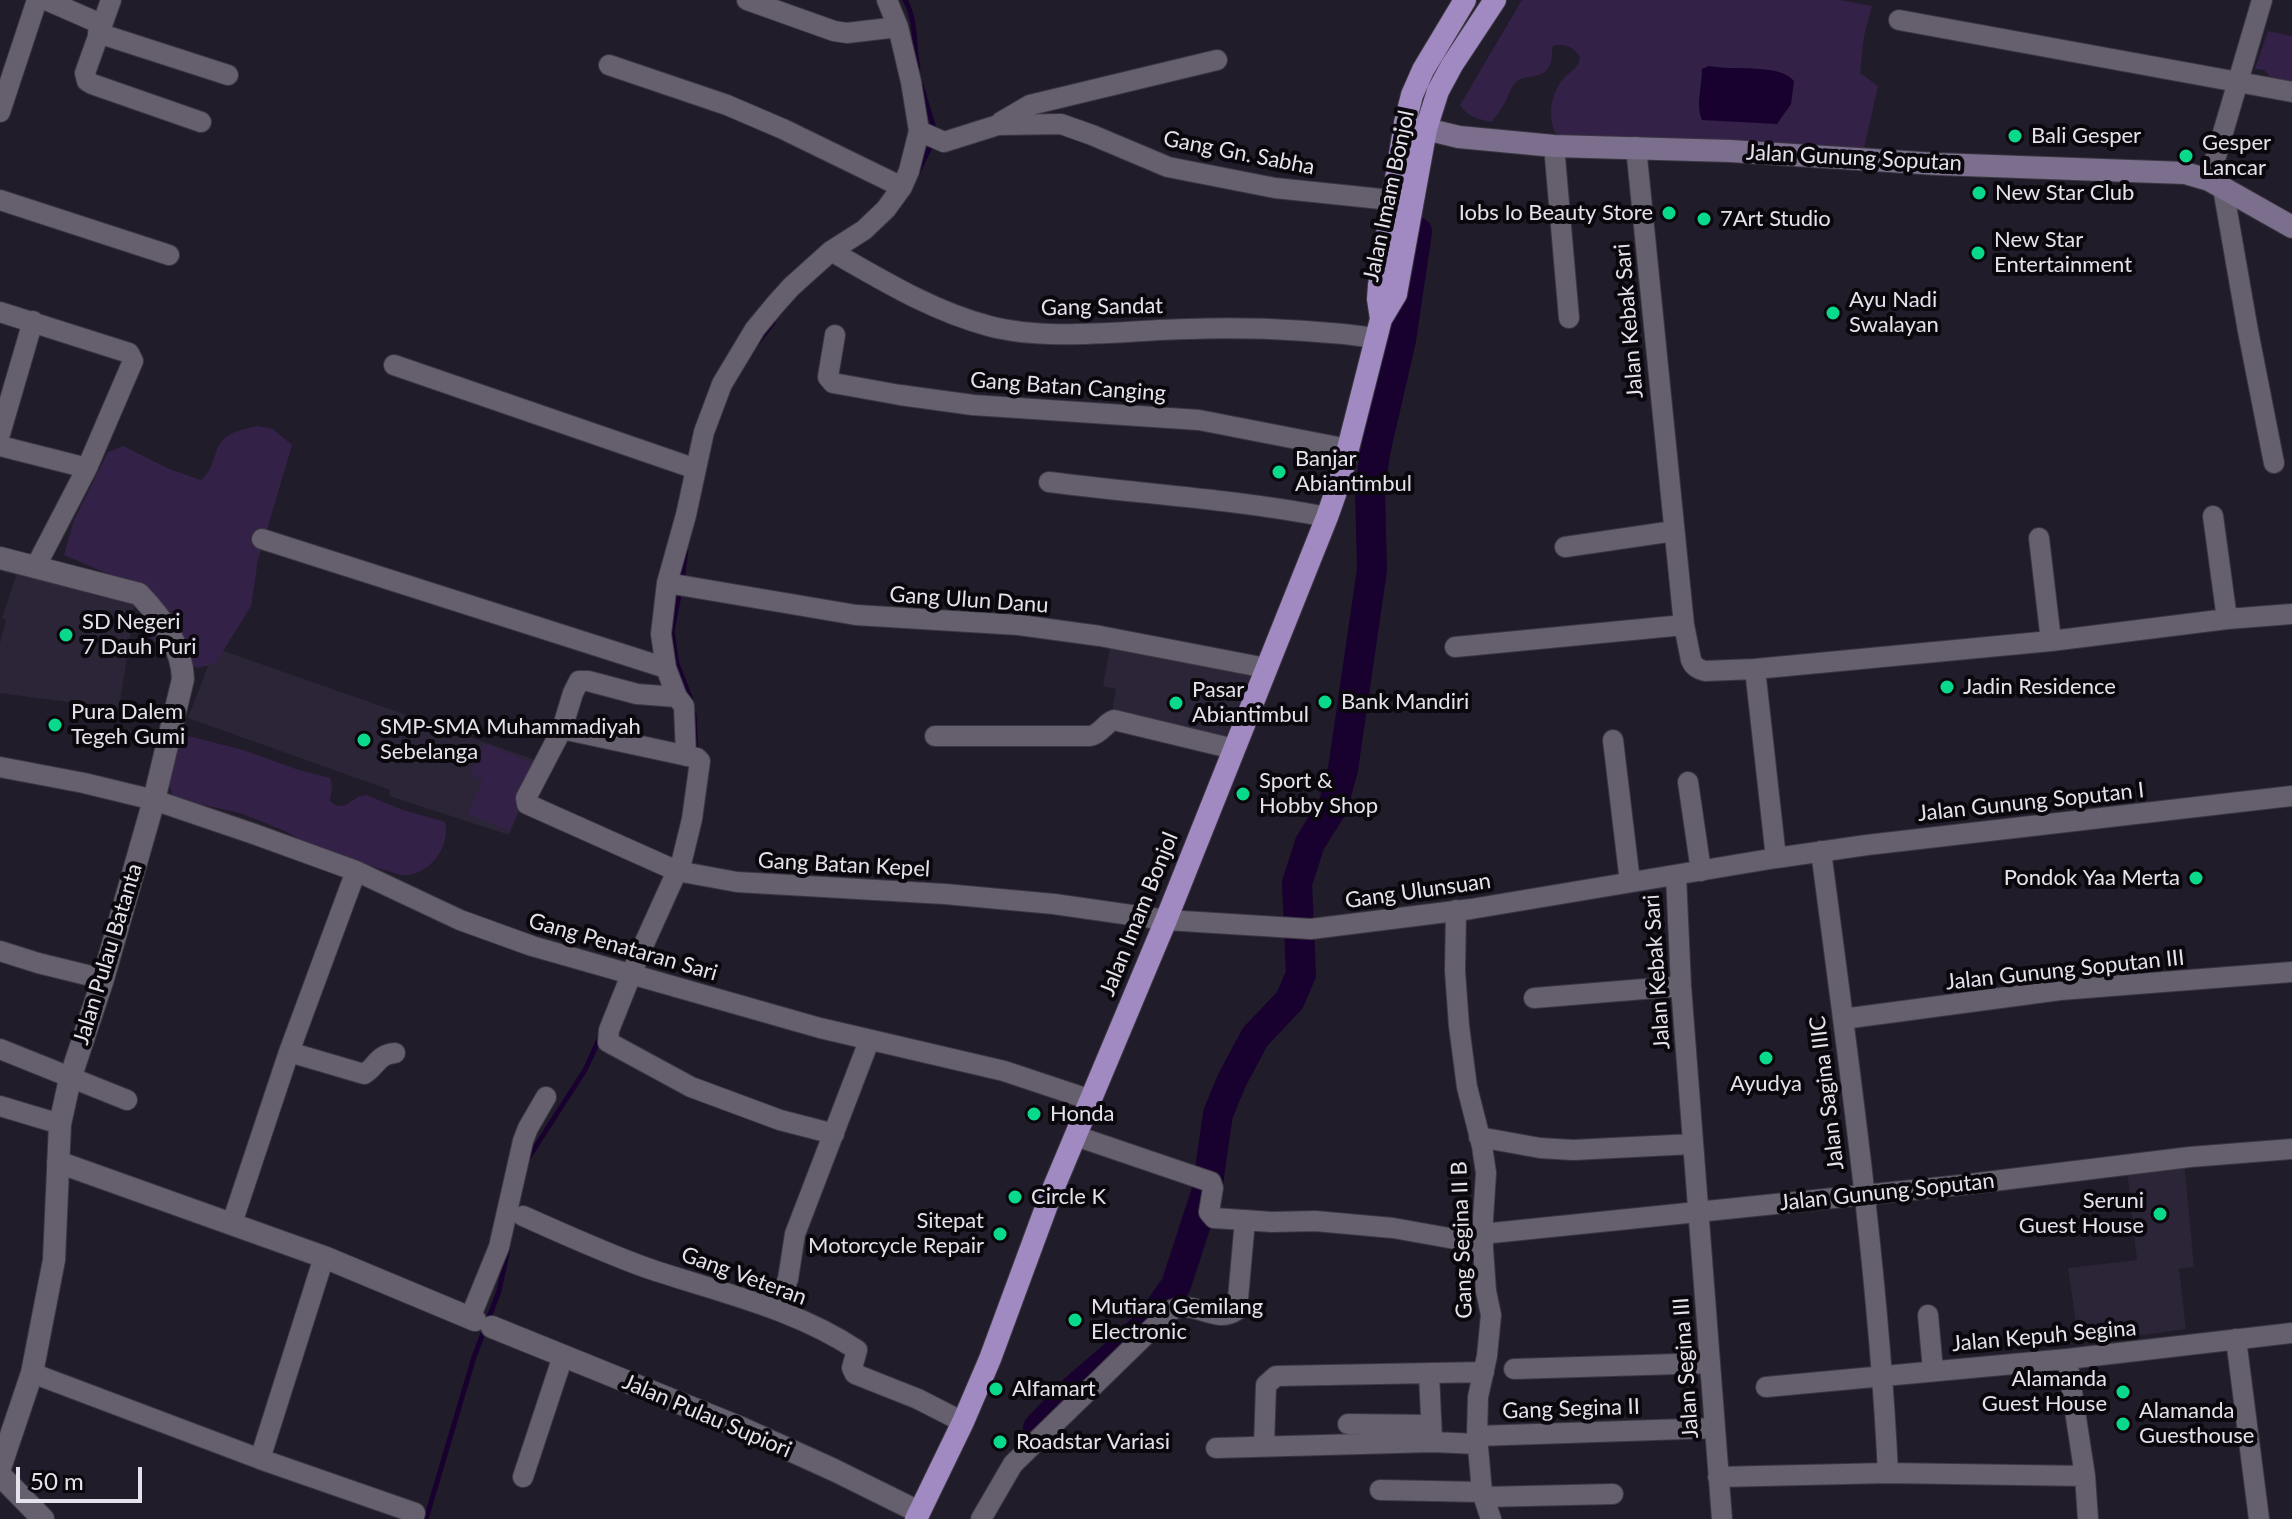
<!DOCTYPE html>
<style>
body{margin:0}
#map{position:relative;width:2292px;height:1519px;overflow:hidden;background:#211c29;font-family:Lato,sans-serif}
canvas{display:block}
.scale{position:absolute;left:16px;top:1467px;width:126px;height:36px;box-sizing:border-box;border:4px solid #e6e2ec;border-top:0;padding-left:10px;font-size:24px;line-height:28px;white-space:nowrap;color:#e6e2ec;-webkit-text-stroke:6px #0a080d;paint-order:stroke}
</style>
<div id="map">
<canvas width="2292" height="1519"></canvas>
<div class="scale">50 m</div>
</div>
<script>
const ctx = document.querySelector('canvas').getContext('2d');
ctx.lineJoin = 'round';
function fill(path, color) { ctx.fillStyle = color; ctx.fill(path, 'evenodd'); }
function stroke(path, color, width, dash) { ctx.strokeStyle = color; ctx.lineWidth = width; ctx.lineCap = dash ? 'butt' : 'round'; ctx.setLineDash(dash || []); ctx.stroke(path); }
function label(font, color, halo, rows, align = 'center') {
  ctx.font = font + ' Lato,sans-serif'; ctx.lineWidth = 8; ctx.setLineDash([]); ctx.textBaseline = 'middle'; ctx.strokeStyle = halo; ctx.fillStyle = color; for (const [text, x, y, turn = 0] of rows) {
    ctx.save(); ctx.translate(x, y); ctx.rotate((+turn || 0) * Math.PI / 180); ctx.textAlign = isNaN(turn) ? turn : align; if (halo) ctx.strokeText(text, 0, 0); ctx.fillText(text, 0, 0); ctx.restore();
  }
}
const built = new Path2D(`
 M 17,573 L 135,603 L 119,709 L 0,693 L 0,643 L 6,620 L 2,618 Z
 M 1110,647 L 1252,672 L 1224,741 L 1111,717 L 1116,689 L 1103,686 Z
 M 215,648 L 541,762 L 509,835 L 389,796 L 390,790 L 188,718 Z
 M 2184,1160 L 2194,1267 L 2179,1269 L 2186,1329 L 2079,1344 L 2068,1268 L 2137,1260 L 2127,1169 Z`);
const green = new Path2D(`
 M 1522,0 L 1840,0 L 1872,6 L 1864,36 L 1860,73 L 1878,86 L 1864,148 L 1582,140 L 1556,134 C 1547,117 1551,92 1564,78 C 1571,71 1578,69 1580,58 C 1574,47 1566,43 1553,46 C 1551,53 1553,58 1550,65 C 1542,81 1525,73 1516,82 C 1510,88 1508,98 1503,106 C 1500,111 1495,117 1492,122 C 1480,120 1466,116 1460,105 ZM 1709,67 L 1724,70 L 1742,68 L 1699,105 L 1702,69 Z
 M 2268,31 L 2292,36 L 2292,87 L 2266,83 L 2269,75 L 2264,70 L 2255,69 Z
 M 257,426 L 273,429 L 292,445 L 258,560 L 251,606 L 215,664 L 197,668 L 161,648 L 150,637 L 141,612 L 113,576 L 64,555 L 74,520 L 108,452 L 123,446 L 169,469 L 201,480 C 217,467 212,448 226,437 C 235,430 247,429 257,426 Z
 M 188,736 L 243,750 L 299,770 L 330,778 L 332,786 L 330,801 L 337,806 L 346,805 L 358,797 L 366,795 L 403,810 L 445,822 C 451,849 427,878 400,875 L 313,847 L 285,831 L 240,813 L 177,799 C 161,788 172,743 188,736 Z
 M 484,743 L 537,765 L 509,831 L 468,814 L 483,780 L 471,775 Z`);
const water = new Path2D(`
 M 1709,66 C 1731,71 1780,63 1794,81 L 1791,104 L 1777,124 L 1702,120 C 1695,102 1703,86 1702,69 Z`);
const stream = new Path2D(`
 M 905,0 C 917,21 913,44 918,67
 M 921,85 L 934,129
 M 917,174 L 932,143
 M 757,343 L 773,323
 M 682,580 L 686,551
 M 680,590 L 672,631 L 677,664 L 691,700
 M 694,714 L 696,752
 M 529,1157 L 585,1070 L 601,1035
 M 426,1519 L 474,1357 L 499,1291 L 508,1249`);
const river = new Path2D(`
 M 1038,1428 L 1074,1390 L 1123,1348 L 1153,1318 L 1176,1285 L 1207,1190 L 1218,1114 L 1232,1080 L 1255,1037 L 1290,1000 L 1301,974 L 1297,883 L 1310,843 L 1333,806 L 1343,769 L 1372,570 L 1370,490 L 1375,453 L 1401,340 L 1417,232`);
const minor = new Path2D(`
 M 46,0 L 101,24
 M 111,0 L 85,73 L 87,81 L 92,84 L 201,122
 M 747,0 L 834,31 L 847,33 L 898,27
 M 1899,20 L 2292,92
 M 98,33 L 228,75
 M 609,65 L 727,105 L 783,129 L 902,187
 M 0,112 L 37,0
 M 1001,122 L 1030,105 L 1217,60
 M 919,131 L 944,142 L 998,125 L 1061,124 L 1092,135 L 1168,167 L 1275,188 L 1391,200
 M 1554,146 L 1569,318
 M 1636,147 L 1684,625 L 1691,660 C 1694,667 1698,669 1705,671 L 1755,669 L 2051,641 L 2227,619 L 2292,614
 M 2209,180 L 2262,0
 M 2223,188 L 2248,331 L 2274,463
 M 0,200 L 169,255
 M 831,251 C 882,280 932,311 989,326 C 1049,342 1126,330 1188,329 C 1250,327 1315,330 1376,338
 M 0,312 L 129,353 L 133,361 L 87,468 L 35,568
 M 835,335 L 828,377 L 833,383 L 900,395 L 973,405 L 1199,420 L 1348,449
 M 394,365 L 696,469
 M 0,434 L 33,321
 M 0,446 L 87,468
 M 1049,482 C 1142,494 1235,499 1327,517
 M 2213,516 L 2227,619
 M 2039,538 L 2051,641
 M 262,539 L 666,668 L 661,634 L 667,583 L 686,515 L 704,432 L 722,384 L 755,329 L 774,306 L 791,287 L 831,251 L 864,230 L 886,209 L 902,187 L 909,171 L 919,131 L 911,82 L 898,27 L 887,0
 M 1565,547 L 1674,531
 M 667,583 L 856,615 L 1019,625 L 1100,636 L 1266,668
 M 1455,647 L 1684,625
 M 666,668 L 677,697 L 684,706 L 686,756
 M 1755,669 L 1776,858
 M 677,697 L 637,694 L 588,681 L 579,681 L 573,693 L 562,729 L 526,798 L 527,804 L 677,871 L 737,882 L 945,894 L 1054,904 L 1166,920 L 1311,929 L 1471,909 L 1776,858 L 1867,845 L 2292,796
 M 562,729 L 697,758 L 700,761 L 692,819 L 682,860 L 639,955 L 609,1030 L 608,1042 L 691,1087 L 780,1120 L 834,1134
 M 935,736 L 1090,736 C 1101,734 1105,723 1114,720 L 1234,749
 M 1613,740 L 1630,882
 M 0,767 L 84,783 L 154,800 L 254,834 L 356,871 L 460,920 L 532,946 L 820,1028 L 1004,1071 L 1091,1100
 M 1688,782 L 1701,871
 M 1821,851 C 1848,1058 1878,1265 1888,1473
 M 1676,875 L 1681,986 L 1722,1519
 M 1456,910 L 1455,971 L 1459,1026 L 1467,1087 L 1482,1146 L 1486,1173 L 1482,1234 L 1486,1291 L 1491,1315 L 1487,1356 L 1478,1397 L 1477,1436 L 1482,1492 L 1491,1519
 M 0,951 L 38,963 L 103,979
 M 1534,998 L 1681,986
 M 1843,1019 L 2060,990 L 2292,972
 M 0,1049 L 127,1100
 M 289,1052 L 364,1074 C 376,1067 378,1054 395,1053
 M 0,1106 L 60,1124
 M 1076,1136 L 1211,1182 L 1213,1188 L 1209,1212 L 1214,1218 L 1272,1222 L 1315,1221 L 1393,1228 L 1483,1244
 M 1479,1137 L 1540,1148 L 1573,1150 L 1693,1144
 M 523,1216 C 564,1234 605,1253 647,1268 C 718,1292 794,1308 857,1350 L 852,1368 L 855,1374 L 918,1399 L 963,1422
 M 232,1223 L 289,1052 L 356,871
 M 1482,1234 L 1961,1185 L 2190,1157 L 2292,1149
 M 776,1309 L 788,1279 L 795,1234 L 869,1041
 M 1928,1315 L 1933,1370
 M 470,1318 L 499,1247 L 523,1141 L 528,1128 L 546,1097
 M 2236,1339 L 2259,1519
 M 2067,1359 L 2085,1476 L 2088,1519
 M 1514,1369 L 1710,1363
 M 32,1373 L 260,1459 L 415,1513 L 413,1519
 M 1429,1374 L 1432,1438
 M 1766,1387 L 2067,1359 L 2292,1333
 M 1348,1424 L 1431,1425
 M 1477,1436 L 1715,1428
 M 1264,1446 L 1266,1385 L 1276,1376 L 1484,1372
 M 1216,1448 L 1432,1442 L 1478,1444
 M 260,1459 L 324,1257
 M 523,1477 L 563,1356
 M 1718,1477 L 1888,1473 L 2085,1476
 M 1380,1490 L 1482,1492
 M 1484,1497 L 1613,1494
 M 981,1519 L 1013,1464 L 1170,1311 C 1193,1297 1215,1326 1237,1310 L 1245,1220`);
const tertiary = new Path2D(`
 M 0,558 L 139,594 C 162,618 182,646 183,679 L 154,800 L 103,979 L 70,1079 L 60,1124 L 54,1260 L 32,1373 L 0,1468
 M 58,1162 L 324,1257 L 475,1320
 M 492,1327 L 739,1427 L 834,1470 L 919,1512
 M 0,1475 L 43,1519`);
const secondary = new Path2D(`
 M 1409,125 L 1459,137 L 1554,146 L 1730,151 L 1937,164 L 2185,173 L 2209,180 L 2292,227`);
const trunk = new Path2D(`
 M 1381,319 L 1378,299 L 1379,285 L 1405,123 L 1412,95 L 1423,70 L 1465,0
 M 916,1519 L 963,1422 L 990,1359 L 1051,1194 L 1166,920 L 1327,517 L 1340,480 L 1381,319 L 1396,294 L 1426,129 L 1438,91 L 1452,65 L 1495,0`);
const markers = [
 [2015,136,8,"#09d98b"],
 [2186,156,8,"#09d98b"],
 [1979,193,8,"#09d98b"],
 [1669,213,8,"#09d98b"],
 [1704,219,8,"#09d98b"],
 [1978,253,8,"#09d98b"],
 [1833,313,8,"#09d98b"],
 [1279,472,8,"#09d98b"],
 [66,635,8,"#09d98b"],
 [1947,687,8,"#09d98b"],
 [1325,702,8,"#09d98b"],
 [1176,703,8,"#09d98b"],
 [55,725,8,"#09d98b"],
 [364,740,8,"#09d98b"],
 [1243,794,8,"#09d98b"],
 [2196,878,8,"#09d98b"],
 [1766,1058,8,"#09d98b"],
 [1034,1114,8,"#09d98b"],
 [1015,1197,8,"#09d98b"],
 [2160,1214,8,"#09d98b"],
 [1000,1234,8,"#09d98b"],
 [1075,1320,8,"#09d98b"],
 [996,1389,8,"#09d98b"],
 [2123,1392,8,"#09d98b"],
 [2123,1424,8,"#09d98b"],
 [1000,1442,8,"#09d98b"]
];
const poiNames = [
 ["Bali Gesper",2031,136],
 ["Gesper",2202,143],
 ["Lancar",2202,168],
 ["New Star Club",1995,193],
 ["Iobs Io Beauty Store",1653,213,"right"],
 ["7Art Studio",1720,219],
 ["New Star",1994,240],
 ["Entertainment",1994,265],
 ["Ayu Nadi",1849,300],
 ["Swalayan",1849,325],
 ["Banjar",1295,459],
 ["Abiantimbul",1295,484],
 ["SD Negeri",82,622],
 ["7 Dauh Puri",82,647],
 ["Jadin Residence",1963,687],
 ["Pasar",1192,690],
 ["Abiantimbul",1192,715],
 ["Bank Mandiri",1341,702],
 ["Pura Dalem",71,712],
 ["Tegeh Gumi",71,737],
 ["SMP-SMA Muhammadiyah",380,727],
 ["Sebelanga",380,752],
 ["Sport &",1259,781],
 ["Hobby Shop",1259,806],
 ["Pondok Yaa Merta",2180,878,"right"],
 ["Ayudya",1766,1084,"center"],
 ["Honda",1050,1114],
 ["Circle K",1031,1197],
 ["Seruni",2144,1201,"right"],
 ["Guest House",2144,1226,"right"],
 ["Sitepat",984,1221,"right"],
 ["Motorcycle Repair",984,1246,"right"],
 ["Mutiara Gemilang",1091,1307],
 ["Electronic",1091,1332],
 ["Alamanda",2107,1379,"right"],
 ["Guest House",2107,1404,"right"],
 ["Alfamart",1012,1389],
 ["Alamanda",2139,1411],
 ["Guesthouse",2139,1436],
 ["Roadstar Variasi",1016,1442]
];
const streetNames = [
 ["Gang Gn. Sabha",1239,153,11],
 ["Jalan Gunung Soputan",1854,158,3],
 ["Jalan Imam Bonjol",1389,196,-78],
 ["Gang Sandat",1102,307,-1],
 ["Jalan Kebak Sari",1629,321,-95],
 ["Gang Batan Canging",1068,387,4],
 ["Gang Ulun Danu",969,600,4],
 ["Jalan Gunung Soputan I",2031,802,-6],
 ["Gang Batan Kepel",844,865,3],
 ["Gang Ulunsuan",1418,891,-8],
 ["Jalan Imam Bonjol",1139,914,-68],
 ["Gang Penataran Sari",623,947,16],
 ["Jalan Pulau Batanta",108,954,-73],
 ["Jalan Gunung Soputan III",2065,970,-6],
 ["Jalan Kebak Sari",1657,972,-94],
 ["Jalan Sagina IIIC",1827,1093,-97],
 ["Jalan Gunung Soputan",1887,1192,-6],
 ["Gang Segina II B",1462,1240,-92],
 ["Gang Veteran",744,1276,20],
 ["Jalan Kepuh Segina",2044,1336,-5],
 ["Jalan Segina III",1686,1368,-94],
 ["Gang Segina II",1571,1409,-2],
 ["Jalan Pulau Supiori",707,1416,23]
];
fill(built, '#2c2437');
fill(green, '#332148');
fill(water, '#18002f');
stroke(stream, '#18002f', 5);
stroke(river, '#18002f', 30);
stroke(minor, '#3b3742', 22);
stroke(tertiary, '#3b3742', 24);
stroke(secondary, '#3b3742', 24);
stroke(trunk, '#3b3742', 24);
stroke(minor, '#655f6e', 20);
stroke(tertiary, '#655f6e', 22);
stroke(secondary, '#7b6f8d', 22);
stroke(trunk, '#a08ac1', 22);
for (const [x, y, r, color] of markers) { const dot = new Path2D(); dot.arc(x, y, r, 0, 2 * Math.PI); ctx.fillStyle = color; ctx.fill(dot); stroke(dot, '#0a080d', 3); }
label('22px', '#e6e2ec', '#0a080d', poiNames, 'left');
label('22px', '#e6e2ec', '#0a080d', streetNames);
</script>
